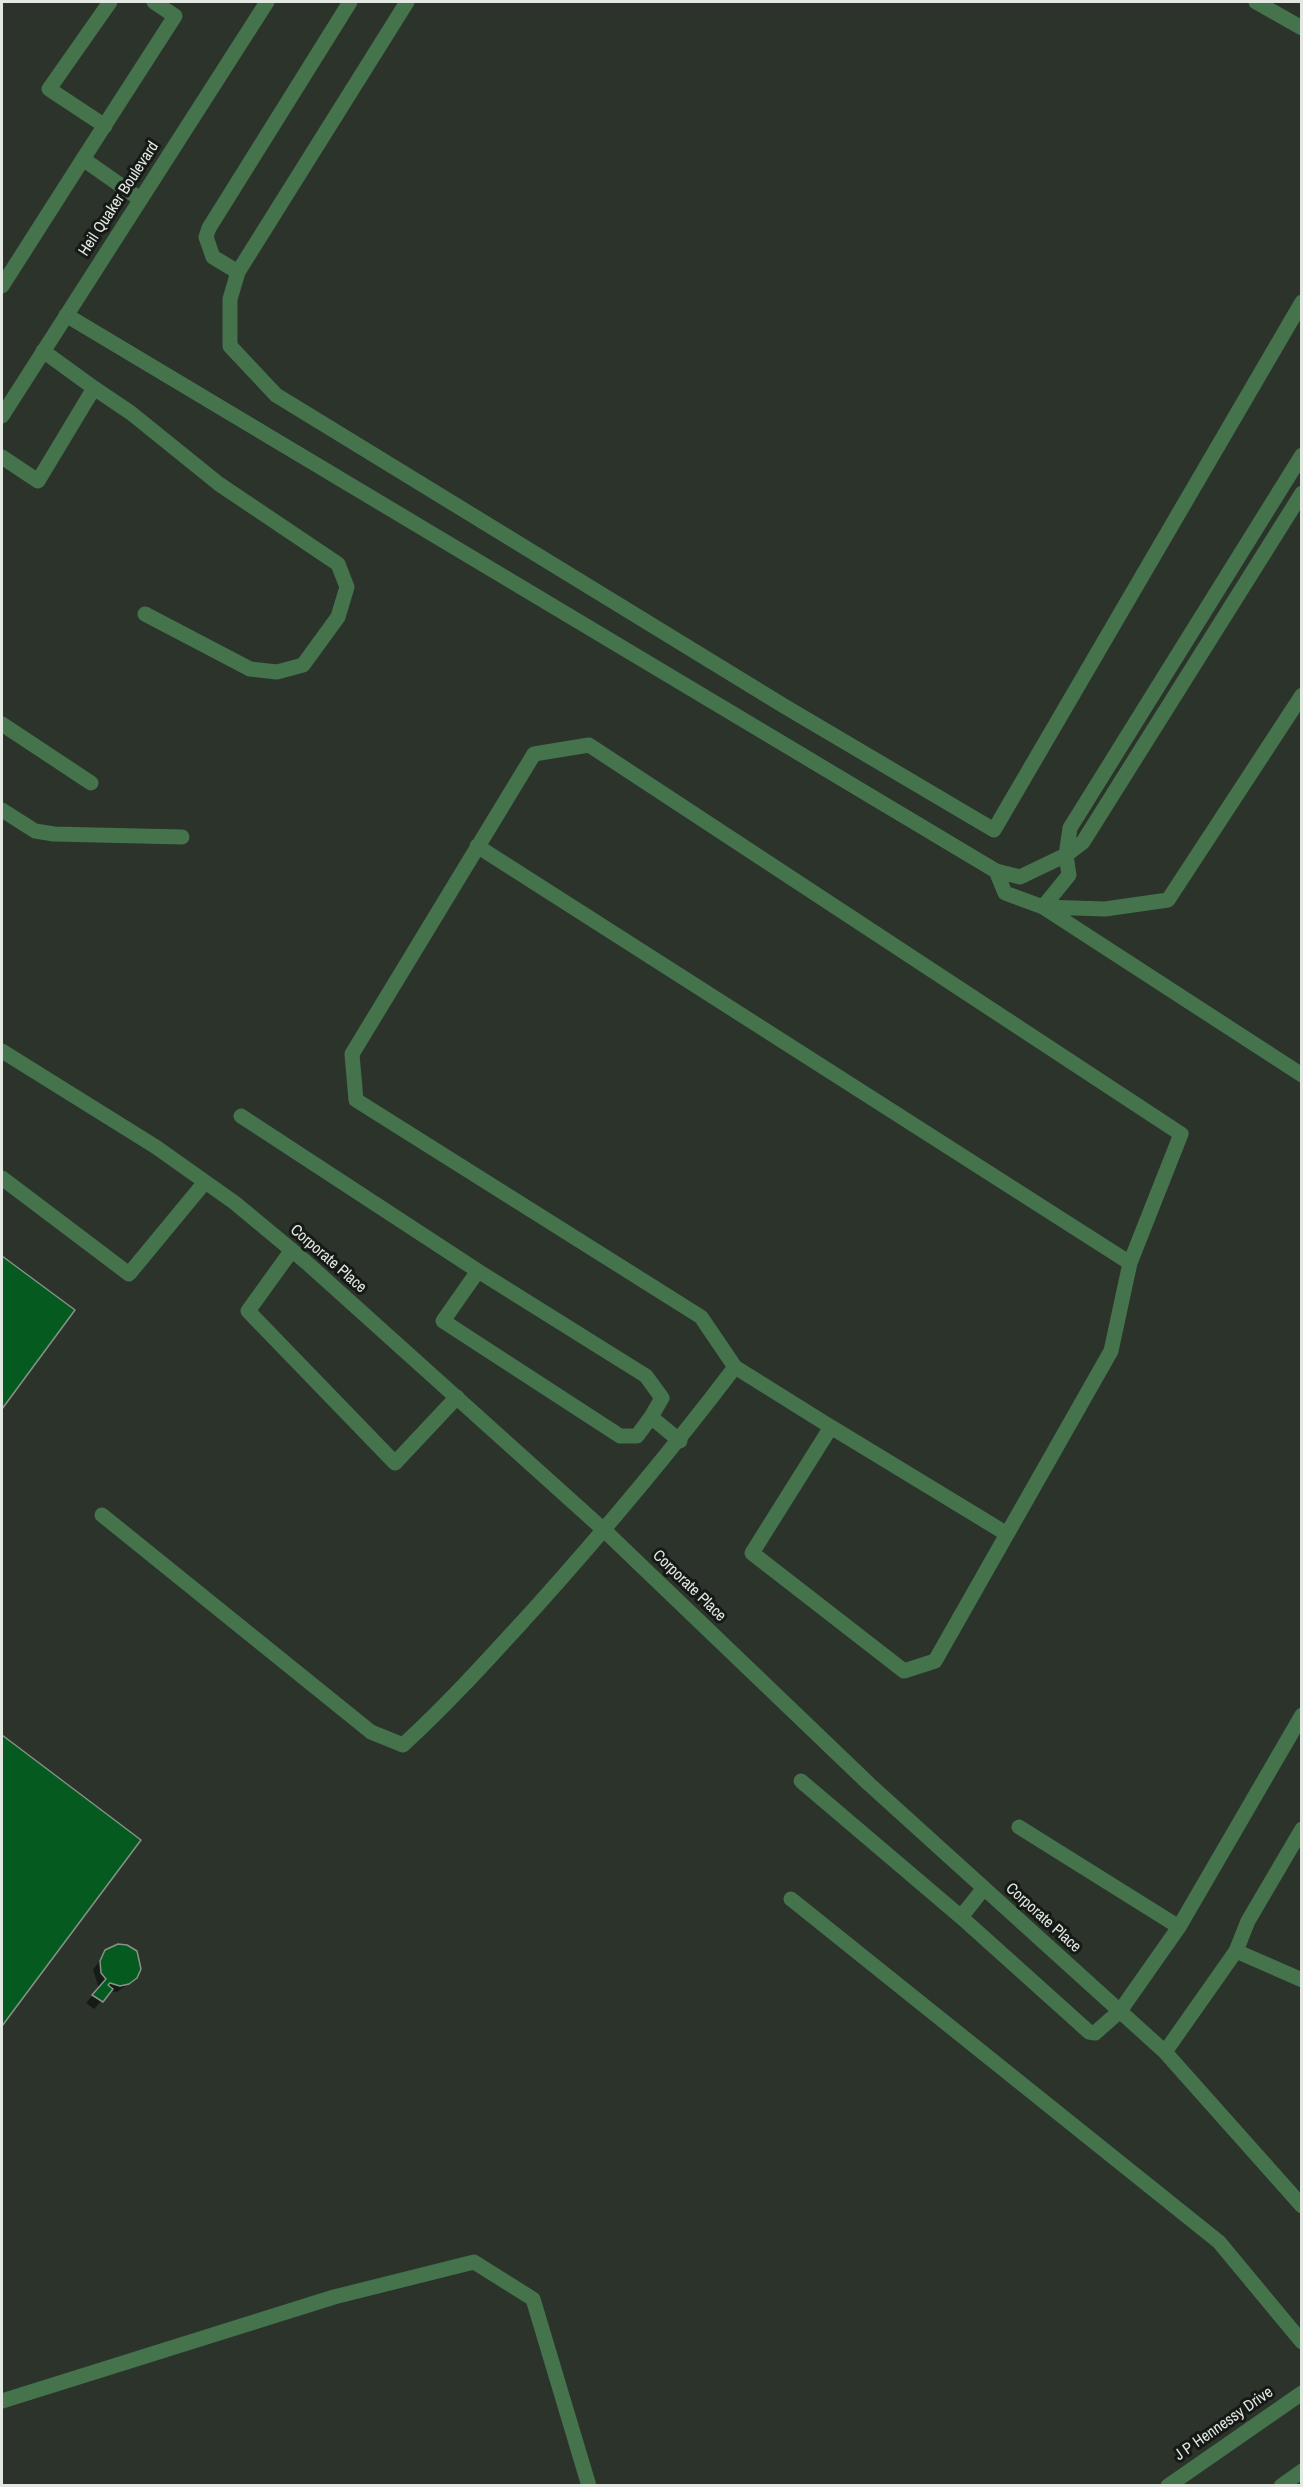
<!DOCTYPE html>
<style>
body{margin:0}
#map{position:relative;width:1303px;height:2487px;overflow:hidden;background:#2b332b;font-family:"Archivo Narrow",sans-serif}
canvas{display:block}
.frame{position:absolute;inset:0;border:3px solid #e3e8e3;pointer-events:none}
</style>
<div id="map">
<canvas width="1303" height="2487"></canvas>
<div class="frame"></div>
</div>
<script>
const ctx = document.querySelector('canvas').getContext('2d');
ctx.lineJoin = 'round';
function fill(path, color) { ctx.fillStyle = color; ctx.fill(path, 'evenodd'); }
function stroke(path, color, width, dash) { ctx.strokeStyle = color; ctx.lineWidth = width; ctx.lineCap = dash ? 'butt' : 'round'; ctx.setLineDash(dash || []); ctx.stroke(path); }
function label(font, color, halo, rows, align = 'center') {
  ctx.font = font + ' "Archivo Narrow",sans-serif'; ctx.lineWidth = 6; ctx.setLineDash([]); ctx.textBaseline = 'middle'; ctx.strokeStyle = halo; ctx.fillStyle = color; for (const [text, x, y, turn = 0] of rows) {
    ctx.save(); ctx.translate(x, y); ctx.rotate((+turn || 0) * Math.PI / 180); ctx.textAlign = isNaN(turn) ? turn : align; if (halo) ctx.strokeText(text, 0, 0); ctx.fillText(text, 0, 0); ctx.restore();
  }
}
const shadow = new Path2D(`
 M 2,1258 L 73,1311 L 2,1406 Z
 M 2,1737 L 139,1840 L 2,2023 Z
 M 108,1949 L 136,1952 L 140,1964 L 136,1976 L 128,1984 L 117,1992 L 110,1991 L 94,2009 L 86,2003 L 99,1988 L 93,1970 Z`);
const building = new Path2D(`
 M 2,1256 L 75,1310 L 2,1409 Z
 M 2,1735 L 141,1840 L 2,2026 Z
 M 118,1944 L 127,1945 L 137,1951 L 141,1969 L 137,1978 L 129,1984 L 120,1986 L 110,1983 L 108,1985 L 113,1989 L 103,2002 L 92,1995 L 106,1979 L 101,1973 L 100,1961 L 105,1950 Z`);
const minor = new Path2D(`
 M 407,2 L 238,272 L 230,299 L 230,346 L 276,395 L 784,706 L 994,830 L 1302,302
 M 1256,2 L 1302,28
 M 105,126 L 49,89 L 110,2
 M 83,159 L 175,16 L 154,2
 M 238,272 L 213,257 L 206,237 L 209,228 L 350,2
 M 2,286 L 83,159 L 140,199
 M 66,315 L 996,871 L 1020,877 L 1066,855 L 1083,842 L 1302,493
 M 94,388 L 131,413 L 219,484 L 338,564 L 347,587 L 338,617 L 303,665 L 277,672 L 250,669 L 145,614
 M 2,416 L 267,2
 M 2,457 L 38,481 L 94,388 L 43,351
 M 2,724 L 91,783
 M 2,810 L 35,831 L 54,834 L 182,837
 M 477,846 L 1130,1263
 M 996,871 L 1005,893 L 1043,907 L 1302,1075
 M 1043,907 L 1069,875 L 1066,855 L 1070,828 L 1302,455
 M 1043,907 L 1105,909 L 1168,900 L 1302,695
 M 2,1051 L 156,1147 L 235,1203 L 306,1262 L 605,1531 L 869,1784 L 1165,2052 L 1302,2206
 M 241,1116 L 478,1271 L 443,1321 L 620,1436 L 637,1436 L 651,1417 L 680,1441
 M 2,1178 L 129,1274 L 205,1182
 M 292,1250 L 248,1311 L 395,1463 L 457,1397
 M 478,1271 L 646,1376 L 662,1398 L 651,1417
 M 831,1427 L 1007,1534
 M 102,1515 L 371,1732 L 403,1745 C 450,1702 492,1655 535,1608 C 605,1530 672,1450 735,1367 L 701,1317 L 356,1100 L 352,1054 L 534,754 L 589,745 L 1181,1134 L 1130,1263 L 1111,1351 L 935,1661 L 904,1671 L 752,1553 L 831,1427 L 735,1367
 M 801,1781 L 961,1917
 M 1019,1827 L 1179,1927
 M 984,1888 L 961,1917 L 1089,2032 L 1095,2033 L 1120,2011 L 1179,1927 L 1302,1715
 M 791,1899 L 1219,2242 L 1302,2342
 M 1236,1951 L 1248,1921 L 1302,1829
 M 1165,2052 L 1236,1951 L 1302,1980
 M 2,2401 L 334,2297 L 474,2262 L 533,2299 L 589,2486
 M 1168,2486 L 1302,2393
 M 1281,2486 L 1302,2471`);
const streetNames = [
 ["Heil Quaker Boulevard",119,199,-57],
 ["Corporate Place",328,1259,41],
 ["Corporate Place",689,1586,44],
 ["Corporate Place",1043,1918,42],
 ["J P Hennessy Drive",1224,2424,-35]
];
fill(shadow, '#0007');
fill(building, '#055a1f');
stroke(building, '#889289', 1.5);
stroke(minor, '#45734b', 15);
label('16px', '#e3e8e3', '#161a16', streetNames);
</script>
